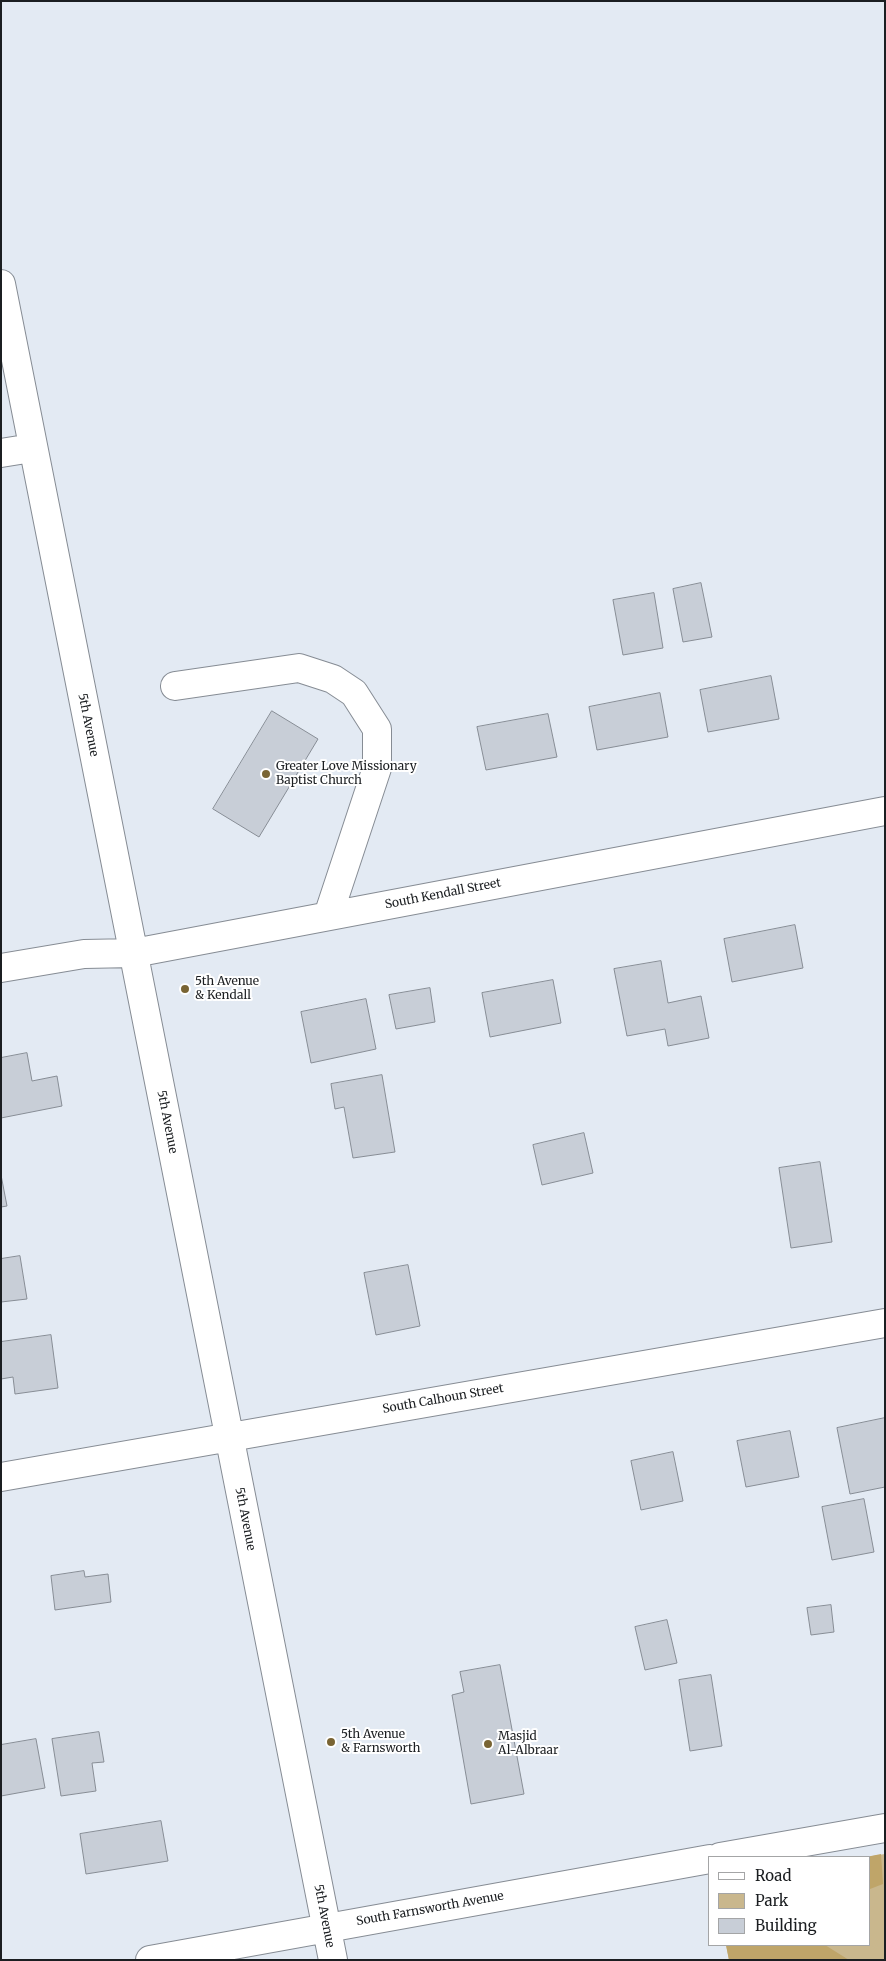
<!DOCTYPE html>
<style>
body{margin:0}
#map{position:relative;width:886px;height:1961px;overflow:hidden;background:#e3eaf3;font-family:Merriweather,serif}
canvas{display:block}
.frame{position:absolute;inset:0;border:2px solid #1b1e21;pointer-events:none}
.legend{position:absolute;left:708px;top:1856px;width:162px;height:90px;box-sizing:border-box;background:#fff;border:1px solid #a4a5a6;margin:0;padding:6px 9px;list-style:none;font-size:15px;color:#1b1e21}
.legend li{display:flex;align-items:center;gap:10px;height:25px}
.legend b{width:25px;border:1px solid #a4a5a6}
</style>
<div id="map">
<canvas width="886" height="1961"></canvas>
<div class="frame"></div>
<ul class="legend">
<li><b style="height:6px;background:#fff"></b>Road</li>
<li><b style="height:14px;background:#c9b78d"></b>Park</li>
<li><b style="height:14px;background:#c8ced7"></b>Building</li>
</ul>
</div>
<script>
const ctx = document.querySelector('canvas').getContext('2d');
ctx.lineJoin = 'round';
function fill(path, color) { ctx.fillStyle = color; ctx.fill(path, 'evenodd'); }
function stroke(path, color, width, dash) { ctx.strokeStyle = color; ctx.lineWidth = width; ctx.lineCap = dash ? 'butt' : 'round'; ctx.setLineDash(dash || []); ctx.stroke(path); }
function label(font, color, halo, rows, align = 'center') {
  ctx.font = font + ' Merriweather,serif'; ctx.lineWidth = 4; ctx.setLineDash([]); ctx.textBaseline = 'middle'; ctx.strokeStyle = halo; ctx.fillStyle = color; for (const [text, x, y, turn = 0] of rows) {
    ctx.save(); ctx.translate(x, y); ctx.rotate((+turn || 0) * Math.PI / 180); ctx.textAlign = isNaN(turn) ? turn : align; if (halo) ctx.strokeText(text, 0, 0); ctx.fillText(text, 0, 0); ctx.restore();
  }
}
const green = new Path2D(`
 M 885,1854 L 885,1960 L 729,1960 L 726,1945 L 870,1945 L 870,1857 L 866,1857 Z`);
const forest = new Path2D(`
 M 881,1854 L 883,1884 L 870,1889 L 870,1857 L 866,1857 Z
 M 726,1945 L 825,1945 L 849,1960 L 729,1960 Z`);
const building = new Path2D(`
 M 701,583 L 712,637 L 683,642 L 673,589 Z
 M 654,593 L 663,648 L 623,655 L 613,600 Z
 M 771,676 L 779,719 L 708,732 L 700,690 Z
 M 660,693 L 668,737 L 597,750 L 589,707 Z
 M 272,711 L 318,739 L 259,837 L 213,809 Z
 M 548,714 L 557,757 L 486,770 L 477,727 Z
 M 795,925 L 803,968 L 732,982 L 724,939 Z
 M 661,961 L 668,1003 L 701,996 L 709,1038 L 668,1046 L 665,1029 L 627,1036 L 614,969 Z
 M 553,980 L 561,1023 L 490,1037 L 482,993 Z
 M 430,988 L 435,1022 L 396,1029 L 389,995 Z
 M 366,999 L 376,1049 L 311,1063 L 301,1012 Z
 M 27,1053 L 32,1081 L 57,1076 L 62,1106 L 1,1118 L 1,1058 Z
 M 382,1075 L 395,1152 L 353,1158 L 344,1107 L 335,1109 L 331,1084 Z
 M 584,1133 L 593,1173 L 542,1185 L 533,1145 Z
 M 820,1162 L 832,1242 L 791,1248 L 779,1168 Z
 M 1,1175 L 7,1206 L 1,1207 Z
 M 20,1256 L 27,1299 L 1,1302 L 1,1259 Z
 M 408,1265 L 420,1326 L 376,1335 L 364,1273 Z
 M 51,1335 L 58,1388 L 15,1394 L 13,1377 L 1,1379 L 1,1342 Z
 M 885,1418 L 885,1487 L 850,1494 L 837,1428 Z
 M 790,1431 L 799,1477 L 746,1487 L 737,1441 Z
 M 673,1452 L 683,1501 L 641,1510 L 631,1461 Z
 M 864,1499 L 874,1552 L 832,1560 L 822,1507 Z
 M 84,1571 L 85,1577 L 108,1574 L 111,1602 L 55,1610 L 51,1576 Z
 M 831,1605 L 834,1632 L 811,1635 L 807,1608 Z
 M 667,1620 L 677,1663 L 645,1670 L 635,1627 Z
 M 500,1665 L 524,1794 L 471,1804 L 452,1695 L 464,1692 L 460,1672 Z
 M 711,1675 L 722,1746 L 690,1751 L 679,1680 Z
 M 99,1732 L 104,1762 L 92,1763 L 96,1791 L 61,1796 L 52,1739 Z
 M 36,1739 L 45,1788 L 1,1796 L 1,1745 Z
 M 161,1821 L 168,1861 L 86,1874 L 80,1834 Z`);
const minor = new Path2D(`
 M 1,284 L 333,1960
 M 1,453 L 32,448
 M 175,686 L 299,668 L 333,679 L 354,693 L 377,729 L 377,768 L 328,916
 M 1,968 L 84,954 L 134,953 L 885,811
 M 1,1477 L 885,1323
 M 720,1857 L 885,1828
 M 150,1960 L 710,1859`);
const markers = [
 [266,774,5,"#796433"],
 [185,989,5,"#796433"],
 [331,1742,5,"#796433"],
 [488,1744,5,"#796433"]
];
const streetNames = [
 ["5th Avenue",88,725,79],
 ["South Kendall Street",443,894,-11],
 ["5th Avenue",167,1122,79],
 ["South Calhoun Street",443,1399,-10],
 ["5th Avenue",245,1519,79],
 ["South Farnsworth Avenue",430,1909,-10],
 ["5th Avenue",324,1916,79]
];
const poiNames = [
 ["Greater Love Missionary",276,767],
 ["Baptist Church",276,781],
 ["5th Avenue",195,982],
 ["& Kendall",195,996],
 ["5th Avenue",341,1735],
 ["& Farnsworth",341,1749],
 ["Masjid",498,1737],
 ["Al-Albraar",498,1751]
];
fill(green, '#c9b78d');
fill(forest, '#bfa569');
fill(building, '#c8ced7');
stroke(building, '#878d95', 1);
stroke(minor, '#868c94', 30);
stroke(minor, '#fff', 28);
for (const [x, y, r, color] of markers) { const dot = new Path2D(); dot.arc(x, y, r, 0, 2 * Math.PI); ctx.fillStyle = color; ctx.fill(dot); stroke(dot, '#fff', 2); }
label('12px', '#1b1e21', '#fff', streetNames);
label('12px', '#1b1e21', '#fff', poiNames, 'left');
</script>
